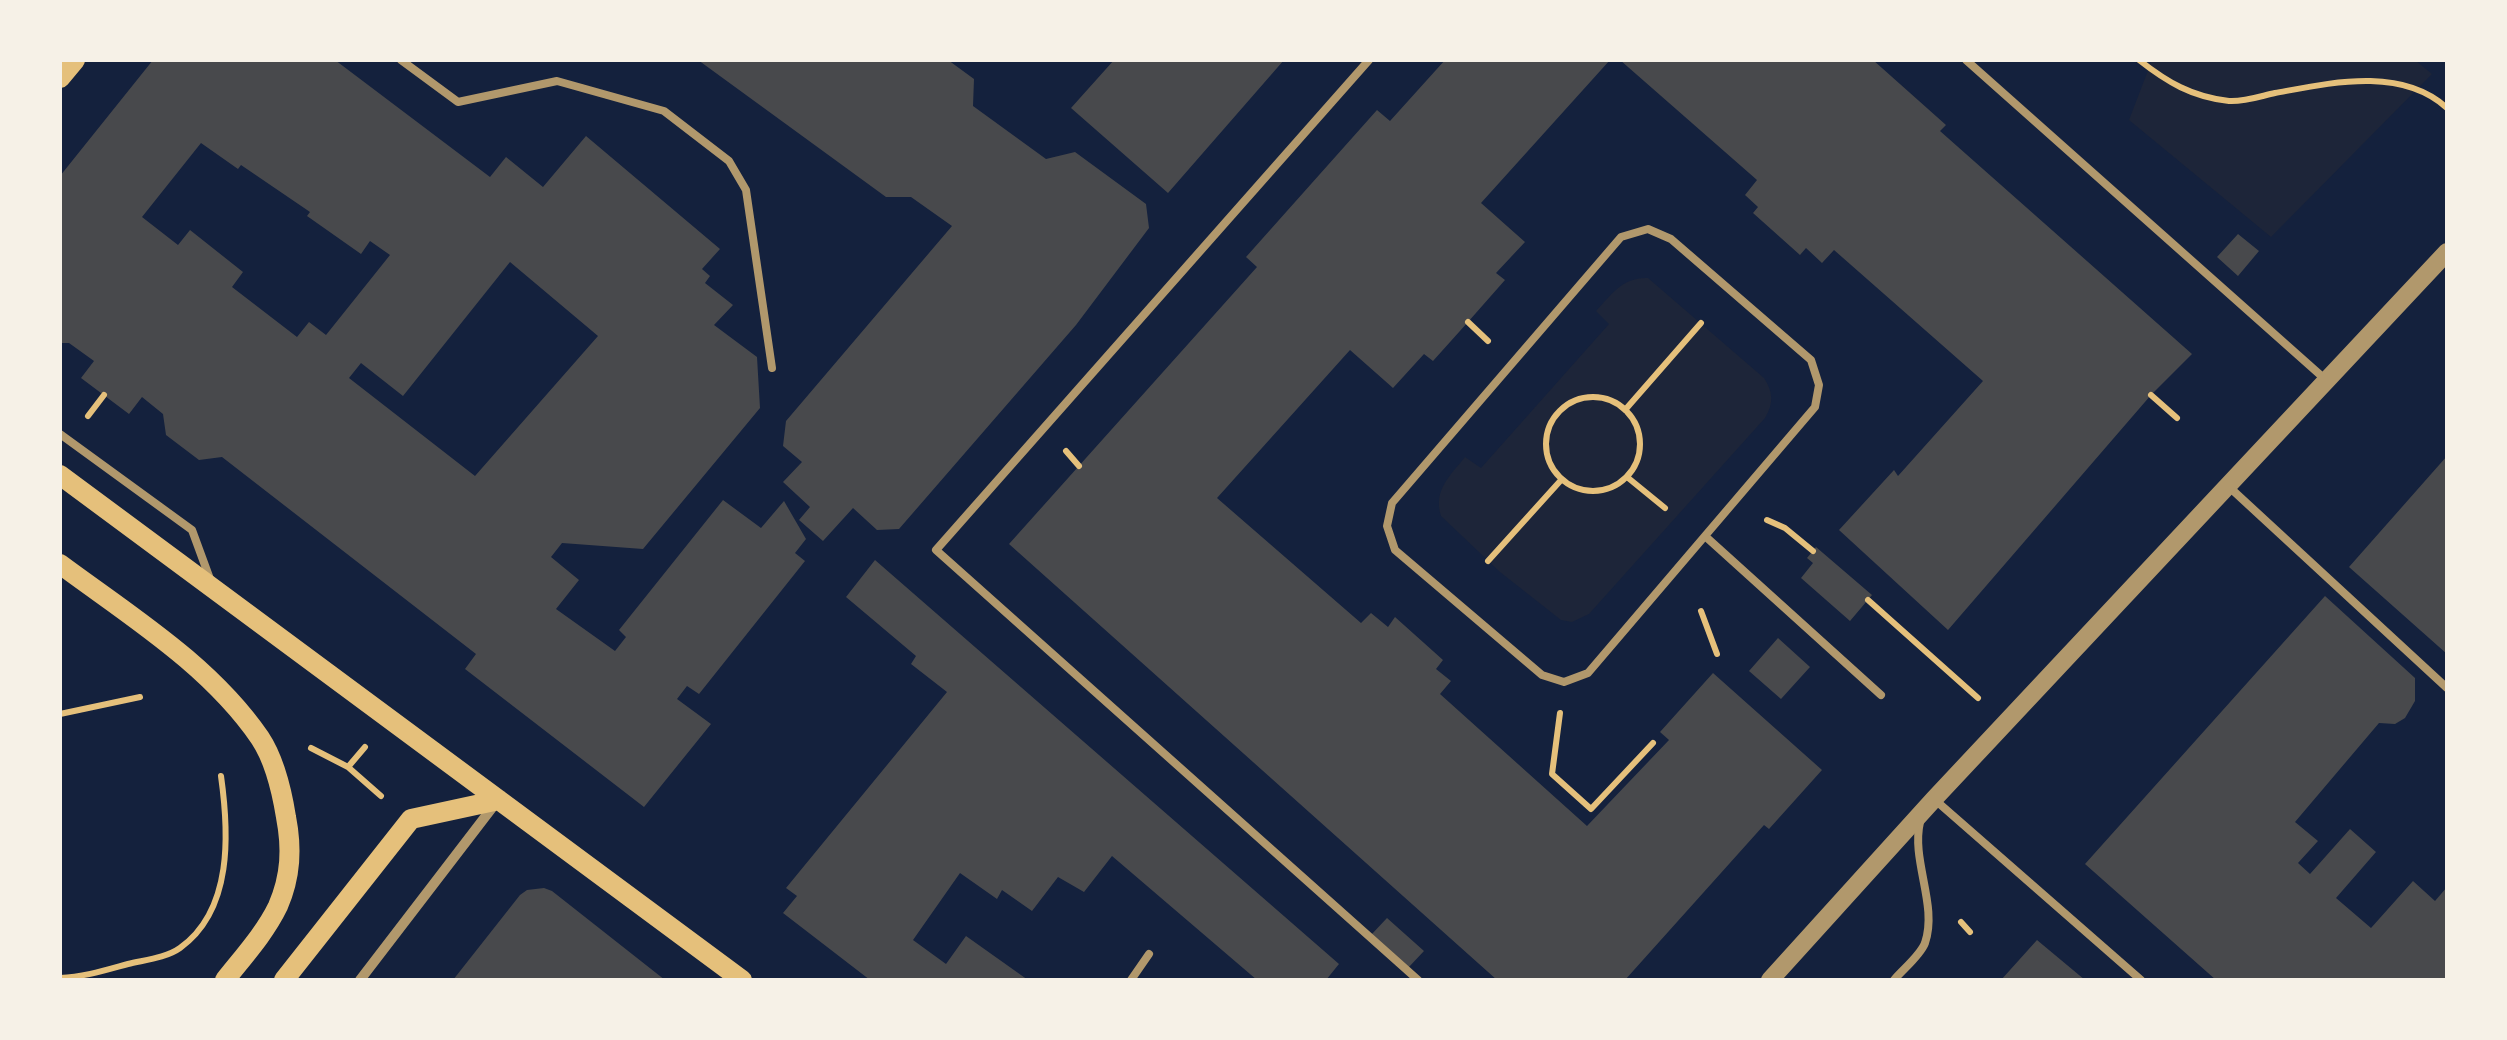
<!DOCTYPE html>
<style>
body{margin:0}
#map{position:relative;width:2507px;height:1040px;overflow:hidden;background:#14213d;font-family:Roboto,sans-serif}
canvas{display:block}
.frame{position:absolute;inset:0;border:62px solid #f6f1e7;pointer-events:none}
</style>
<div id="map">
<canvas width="2507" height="1040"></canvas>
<div class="frame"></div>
</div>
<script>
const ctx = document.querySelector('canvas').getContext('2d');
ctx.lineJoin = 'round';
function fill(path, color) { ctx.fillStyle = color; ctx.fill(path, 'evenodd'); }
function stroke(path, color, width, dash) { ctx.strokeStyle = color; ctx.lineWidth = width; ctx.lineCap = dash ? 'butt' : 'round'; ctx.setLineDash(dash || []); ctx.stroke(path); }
const green = new Path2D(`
 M 2152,60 L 2415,60 L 2432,74 L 2271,237 L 2129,120 Z
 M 1648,278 L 1764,378 C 1773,392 1774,403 1765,418 L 1589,614 L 1572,622 L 1561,620 L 1500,572 L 1441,516 C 1433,490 1450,476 1465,457 L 1481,468 L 1609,324 L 1596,311 C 1612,294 1623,277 1648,278 Z`);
const building = new Path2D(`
 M 153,60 L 335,60 L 490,177 L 506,157 L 543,187 L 586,136 L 720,249 L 702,269 L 710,276 L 705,283 L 733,305 L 714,325 L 757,357 L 760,408 L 643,549 L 562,543 L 551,557 L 579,580 L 556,609 L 615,651 L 626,637 L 619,630 L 723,500 L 761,528 L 784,501 L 806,539 L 795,553 L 805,561 L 699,694 L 687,686 L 677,699 L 711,724 L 644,807 L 465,669 L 476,654 L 222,457 L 199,460 L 166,435 L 163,414 L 142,397 L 129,414 L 81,378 L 94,361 L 69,343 L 60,343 L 60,176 ZM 201,143 L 238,169 L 241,165 L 310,212 L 307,216 L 361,254 L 370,241 L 390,255 L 326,335 L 309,322 L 297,337 L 232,287 L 243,272 L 190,230 L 178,245 L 142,217 ZM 510,262 L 598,336 L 475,476 L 349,378 L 361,363 L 403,396 Z
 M 698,60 L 948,60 L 974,79 L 973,106 L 1046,159 L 1075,152 L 1146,204 L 1149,228 L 1076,325 L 899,529 L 877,530 L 853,508 L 823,541 L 799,520 L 810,507 L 783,482 L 802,462 L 783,446 L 786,421 L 952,226 L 911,197 L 886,197 Z
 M 1114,60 L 1284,60 L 1168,193 L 1071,108 Z
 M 1445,60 L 1610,60 L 1481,203 L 1525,242 L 1496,273 L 1505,280 L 1468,322 L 1433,361 L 1424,354 L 1393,388 L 1350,350 L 1217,498 L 1361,623 L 1371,613 L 1388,627 L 1395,617 L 1443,660 L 1436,669 L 1451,681 L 1440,694 L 1587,826 L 1669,740 L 1660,732 L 1713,673 L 1822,770 L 1769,829 L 1764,825 L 1625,980 L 1497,980 L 1009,544 L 1257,267 L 1246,257 L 1377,110 L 1390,121 Z
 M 1620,60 L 1873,60 L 1946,125 L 1940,131 L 2192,354 L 2151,395 L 1948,630 L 1839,530 L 1894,470 L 1898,476 L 1983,381 L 1834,250 L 1822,263 L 1806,248 L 1800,255 L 1753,213 L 1758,207 L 1745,195 L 1757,180 Z
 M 2238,234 L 2259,251 L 2238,276 L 2217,257 Z
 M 2447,456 L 2447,654 L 2349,567 Z
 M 1816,547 L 1872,595 L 1850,621 L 1801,578 L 1813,563 L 1807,558 Z
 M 875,560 L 1339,964 L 1326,980 L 1257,980 L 1112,856 L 1084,892 L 1058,877 L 1032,911 L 1002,890 L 997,899 L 960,873 L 913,940 L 946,964 L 966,936 L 1028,980 L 870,980 L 783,913 L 797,896 L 786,888 L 947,692 L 911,664 L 916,656 L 846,597 Z
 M 2325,596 L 2415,678 L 2415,701 L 2405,718 L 2395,724 L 2379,723 L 2295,822 L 2318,841 L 2298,863 L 2310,874 L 2350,829 L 2376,852 L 2336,898 L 2371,928 L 2413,881 L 2435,901 L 2447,887 L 2447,980 L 2216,980 L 2085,864 Z
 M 1778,638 L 1810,667 L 1781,699 L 1749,671 Z
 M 544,888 L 552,891 L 665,980 L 453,980 L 520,895 L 527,890 Z
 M 1387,918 L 1424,951 L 1408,968 L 1371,935 Z
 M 2037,940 L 2085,980 L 2001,980 Z`);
const path = new Path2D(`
 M 2139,60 C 2167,82 2192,97 2229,101 C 2244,102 2261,96 2275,93 C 2330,83 2401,66 2447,108
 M 1468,322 L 1488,341
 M 2151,395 L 2177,418
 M1546 444a47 47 0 1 1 94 0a47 47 0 1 1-94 0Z
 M 1625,410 L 1701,323
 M 88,416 L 104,395
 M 1066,451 L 1079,466
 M 1627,477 L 1665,508
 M 1767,520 L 1785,528 L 1813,551
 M 1488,561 L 1562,479
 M 1868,600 L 1978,698
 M 1701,611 L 1717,654
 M 1560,713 L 1552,774 L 1591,809 L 1653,743
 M 60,714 L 140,697
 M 311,748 L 348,767 L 365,747
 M 348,767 L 381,796
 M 1961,922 L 1970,932
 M 60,978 C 84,977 106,970 128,964 C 144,960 166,958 180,948 C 233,910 229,833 221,776`);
const service = new Path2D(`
 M 401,60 L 458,102 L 557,81 L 664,111 L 729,161 L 746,190 L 772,368
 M 1369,60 L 936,550 L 1418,980
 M 1966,60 L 2326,380
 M 1648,229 L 1671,239 L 1811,360 L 1819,385 L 1815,407 L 1588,673 L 1564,682 L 1542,675 L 1395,550 L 1387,526 L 1392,503 L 1621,237 Z
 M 60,434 L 192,530 L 210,579
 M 2227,485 L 2447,688
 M 1705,536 L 1881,695
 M 1934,799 L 2141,980
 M 1131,980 L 1149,954
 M 1894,980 C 1903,969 1920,956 1925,943 C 1938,905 1911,861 1920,822`);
const minor = new Path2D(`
 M 360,980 L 495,804`);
const tertiary = new Path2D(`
 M 1770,980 L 1934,799 L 2447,252`);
const secondary = new Path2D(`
 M 60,78 L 75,60
 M 60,475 L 742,980
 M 60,564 C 130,616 210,665 260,738 C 274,759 282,792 286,817 C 292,848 291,876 278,906 C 265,933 244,956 225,980
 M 284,980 L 411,819 L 499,800`);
fill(green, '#1d2539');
fill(building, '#48494c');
stroke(path, '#e5c07b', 6);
stroke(service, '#b1986c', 8);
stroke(minor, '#b1986c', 10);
stroke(tertiary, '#b1986c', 18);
stroke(secondary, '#e5c07b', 20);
</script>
